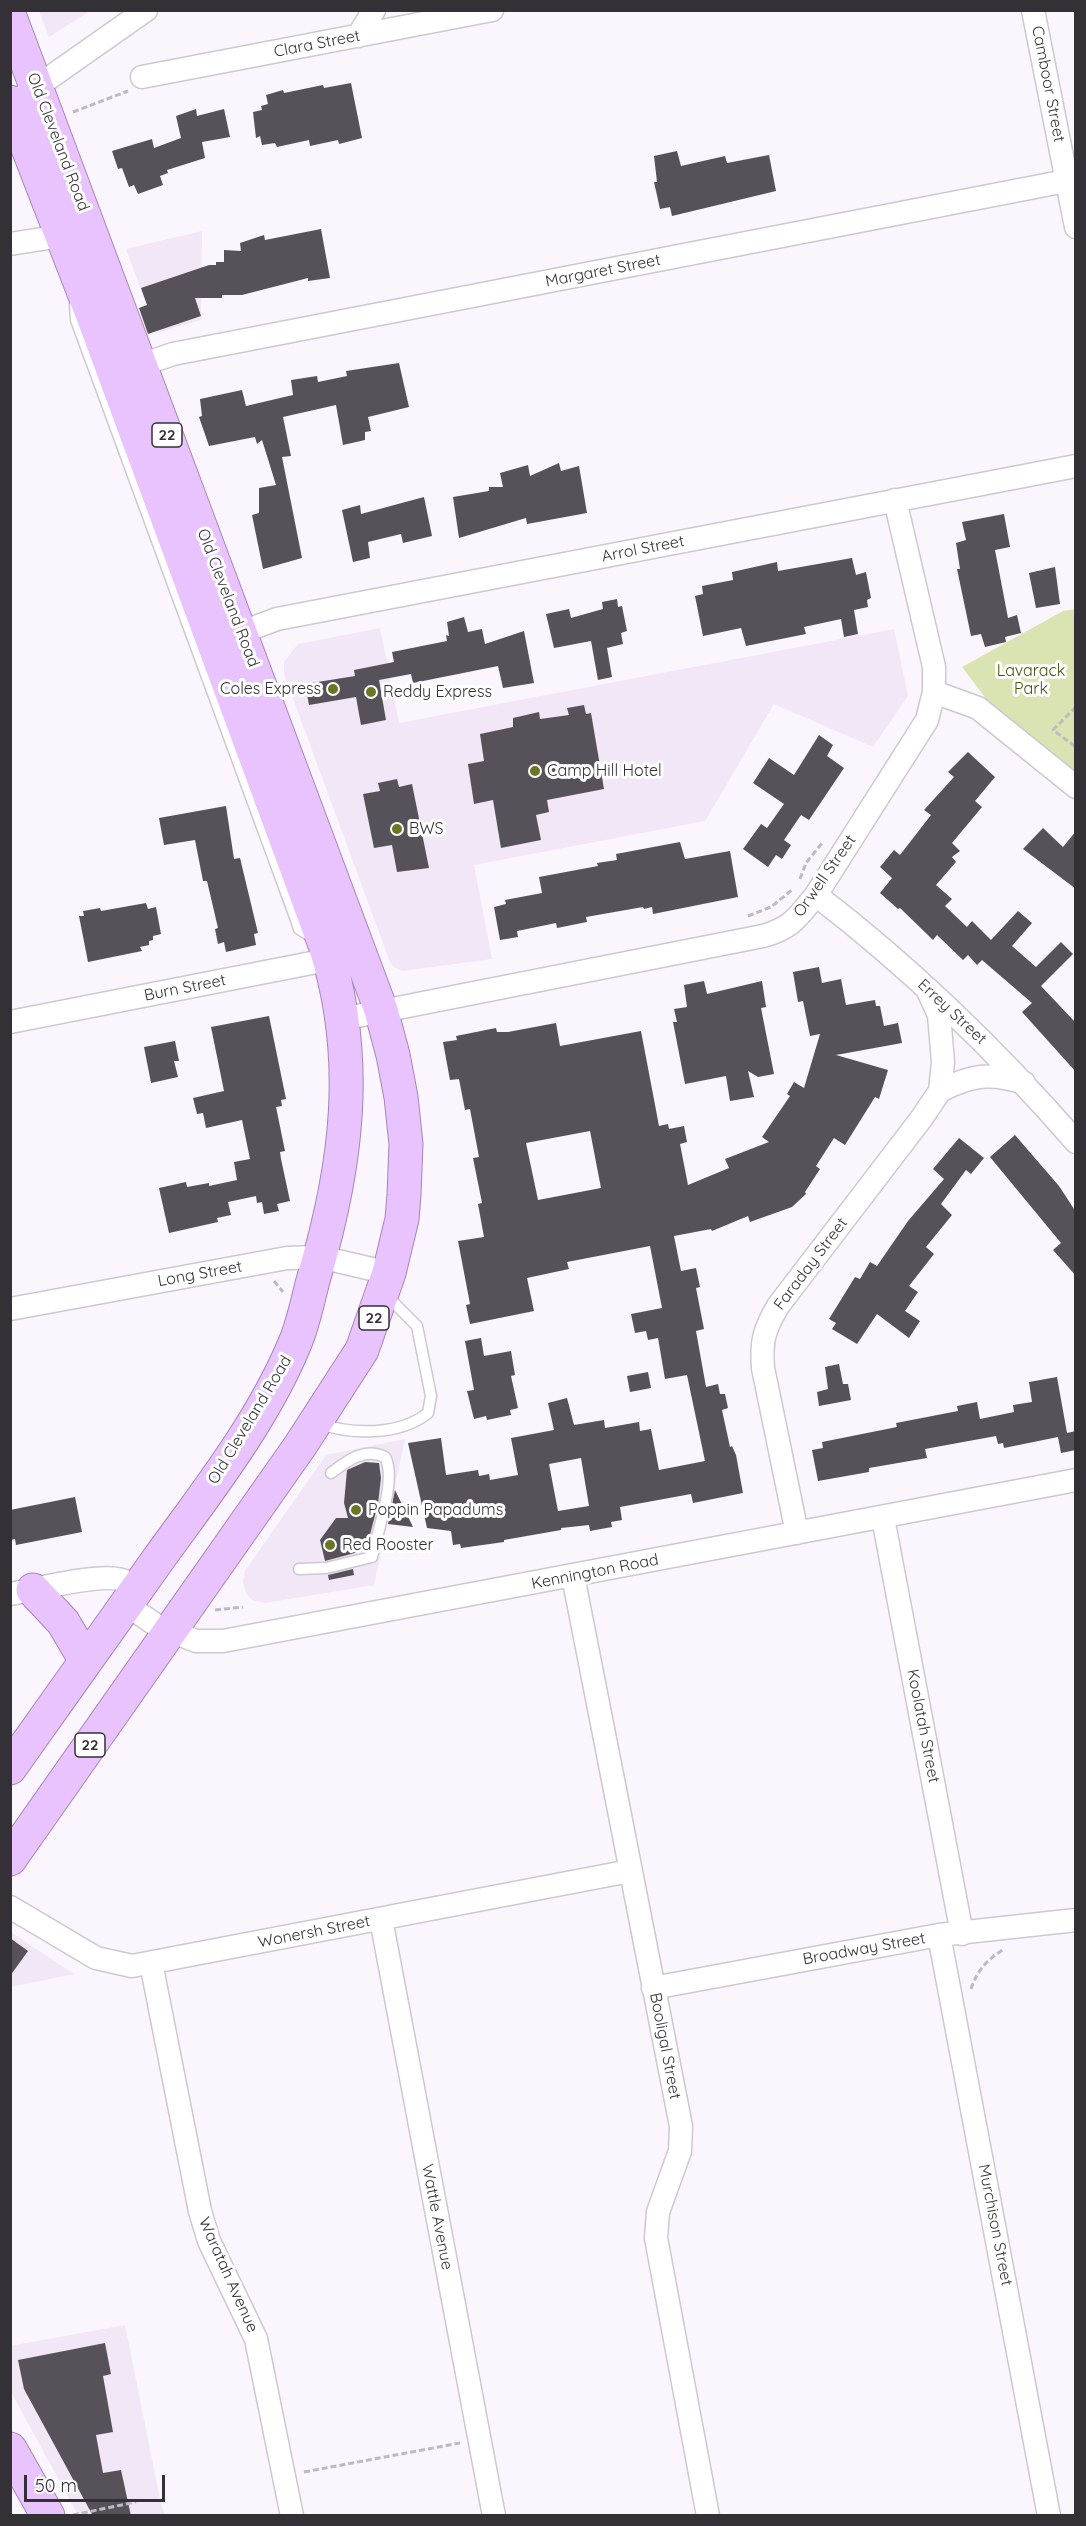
<!DOCTYPE html>
<style>
body{margin:0}
#map{position:relative;width:1086px;height:2526px;overflow:hidden;background:#fbf5fe;font-family:Quicksand,sans-serif}
canvas{display:block}
.frame{position:absolute;inset:0;border:12px solid #333135;pointer-events:none}
.scale{position:absolute;left:24px;top:2475px;width:141px;height:27px;box-sizing:border-box;border:3px solid #333135;border-top:0;padding-left:8px;font-size:18px;line-height:21px;white-space:nowrap;color:#333135;-webkit-text-stroke:4px #fff;paint-order:stroke}
</style>
<div id="map">
<canvas width="1086" height="2526"></canvas>
<div class="frame"></div>
<div class="scale">50 m</div>
</div>
<script>
const ctx = document.querySelector('canvas').getContext('2d');
ctx.lineJoin = 'round';
function fill(path, color) { ctx.fillStyle = color; ctx.fill(path, 'evenodd'); }
function stroke(path, color, width, dash) { ctx.strokeStyle = color; ctx.lineWidth = width; ctx.lineCap = dash ? 'butt' : 'round'; ctx.setLineDash(dash || []); ctx.stroke(path); }
function label(font, color, halo, rows, align = 'center') {
  ctx.font = font + ' Quicksand,sans-serif'; ctx.lineWidth = 6; ctx.setLineDash([]); ctx.textBaseline = 'middle'; ctx.strokeStyle = halo; ctx.fillStyle = color; for (const [text, x, y, turn = 0] of rows) {
    ctx.save(); ctx.translate(x, y); ctx.rotate((+turn || 0) * Math.PI / 180); ctx.textAlign = isNaN(turn) ? turn : align; if (halo) ctx.strokeText(text, 0, 0); ctx.fillText(text, 0, 0); ctx.restore();
  }
}
const built = new Path2D(`
 M 39,11 L 39,10 L 90,11 L 49,37 Z
 M 202,231 L 201,320 L 157,333 L 126,249 Z
 M 380,628 L 399,723 L 894,629 L 908,696 L 873,747 L 774,704 L 705,821 L 474,865 L 492,959 L 403,971 L 394,967 L 390,962 L 284,674 L 284,662 L 298,644 Z
 M 405,1439 L 374,1585 L 265,1603 L 252,1600 L 246,1593 L 243,1582 L 245,1571 L 326,1455 Z
 M 11,1932 L 74,1974 L 11,1987 Z
 M 125,2325 L 161,2504 L 165,2515 L 78,2515 L 11,2392 L 10,2346 Z`);
const green = new Path2D(`
 M 1075,609 L 1075,773 L 990,704 L 962,667 L 1063,611 Z`);
const building = new Path2D(`
 M 351,83 L 362,138 L 339,144 L 338,140 L 310,146 L 309,140 L 277,147 L 275,143 L 262,145 L 260,136 L 256,138 L 253,112 L 262,110 L 261,106 L 268,104 L 266,95 L 283,90 L 284,93 L 323,85 L 324,88 Z
 M 196,109 L 197,116 L 224,109 L 230,137 L 202,142 L 205,158 L 167,170 L 168,173 L 160,176 L 163,185 L 138,194 L 134,185 L 129,187 L 122,168 L 118,169 L 112,151 L 152,139 L 154,148 L 181,138 L 176,116 Z
 M 677,151 L 681,166 L 725,156 L 727,163 L 769,155 L 776,191 L 672,216 L 670,207 L 660,209 L 654,182 L 657,182 L 654,156 Z
 M 321,229 L 330,278 L 308,281 L 308,278 L 242,295 L 222,295 L 222,298 L 195,298 L 201,316 L 148,334 L 139,308 L 147,305 L 141,288 L 209,265 L 216,265 L 216,262 L 224,262 L 224,250 L 241,251 L 240,243 L 264,235 L 265,240 Z
 M 399,363 L 409,407 L 368,417 L 371,431 L 365,432 L 365,440 L 343,445 L 336,405 L 283,417 L 291,456 L 282,457 L 302,558 L 263,569 L 252,515 L 259,513 L 259,488 L 276,485 L 262,440 L 257,444 L 255,437 L 209,446 L 199,417 L 202,416 L 200,399 L 242,390 L 246,406 L 293,395 L 291,380 L 317,376 L 318,382 L 347,376 L 346,371 Z
 M 559,463 L 561,471 L 579,466 L 587,513 L 527,524 L 526,518 L 459,538 L 453,497 L 489,491 L 489,487 L 503,487 L 500,473 L 528,465 L 530,476 Z
 M 424,497 L 432,536 L 403,543 L 401,534 L 368,542 L 370,558 L 353,562 L 342,510 L 360,505 L 361,514 Z
 M 1004,514 L 1010,547 L 995,550 L 1008,618 L 1017,615 L 1021,633 L 1005,637 L 1006,642 L 985,647 L 981,634 L 971,636 L 957,569 L 960,569 L 956,543 L 966,540 L 962,522 Z
 M 852,558 L 856,575 L 866,572 L 871,598 L 867,600 L 868,607 L 854,610 L 858,634 L 844,637 L 841,619 L 804,627 L 806,634 L 746,646 L 741,628 L 703,636 L 695,596 L 703,594 L 702,586 L 733,580 L 732,572 L 777,562 L 778,571 Z
 M 1055,567 L 1060,604 L 1036,608 L 1029,573 Z
 M 617,599 L 618,607 L 622,606 L 627,631 L 621,633 L 623,644 L 607,648 L 612,677 L 598,680 L 591,641 L 554,648 L 546,614 L 569,609 L 571,618 L 603,609 L 602,602 Z
 M 464,617 L 468,632 L 482,629 L 485,644 L 524,631 L 534,683 L 503,688 L 498,666 L 413,683 L 411,674 L 379,680 L 386,720 L 361,725 L 356,697 L 309,705 L 305,684 L 355,676 L 354,670 L 394,662 L 392,652 L 447,641 L 446,635 L 449,636 L 447,622 Z
 M 584,705 L 586,714 L 591,713 L 604,789 L 547,800 L 549,812 L 536,815 L 541,840 L 501,848 L 493,800 L 474,804 L 468,764 L 484,761 L 480,734 L 513,727 L 513,718 L 539,712 L 540,719 L 569,715 L 567,708 Z
 M 819,735 L 833,745 L 827,756 L 844,768 L 809,820 L 801,815 L 784,840 L 791,845 L 782,859 L 776,855 L 768,867 L 743,849 L 761,824 L 767,828 L 784,804 L 753,783 L 769,758 L 794,775 Z
 M 968,752 L 995,777 L 975,801 L 982,807 L 952,843 L 960,851 L 952,857 L 956,862 L 936,885 L 952,899 L 945,906 L 967,927 L 972,921 L 991,940 L 1018,911 L 1032,923 L 1012,946 L 1036,967 L 1061,942 L 1073,954 L 1041,986 L 1076,1023 L 1076,1072 L 1022,1012 L 1032,1003 L 982,960 L 977,965 L 968,955 L 963,960 L 937,935 L 933,940 L 900,908 L 898,909 L 880,893 L 892,878 L 880,867 L 894,850 L 900,855 L 931,815 L 924,810 L 954,777 L 948,772 Z
 M 397,779 L 399,787 L 412,784 L 429,868 L 397,872 L 392,845 L 374,848 L 363,794 L 380,791 L 378,783 Z
 M 226,806 L 234,859 L 240,858 L 258,933 L 254,934 L 256,945 L 226,952 L 224,942 L 218,944 L 215,929 L 218,928 L 207,881 L 203,881 L 195,840 L 164,845 L 159,818 Z
 M 1043,828 L 1063,847 L 1076,831 L 1076,889 L 1023,849 Z
 M 680,842 L 685,859 L 730,851 L 738,897 L 653,914 L 652,907 L 644,909 L 643,907 L 586,917 L 587,922 L 557,928 L 556,923 L 527,929 L 517,931 L 518,937 L 500,940 L 494,907 L 506,904 L 505,900 L 542,893 L 539,877 L 598,866 L 597,863 L 617,860 L 616,854 Z
 M 146,903 L 148,909 L 156,907 L 161,934 L 153,936 L 153,940 L 149,941 L 149,945 L 140,947 L 142,951 L 88,962 L 79,916 L 84,916 L 83,911 L 100,908 L 101,911 Z
 M 819,967 L 822,983 L 841,979 L 846,1005 L 875,1000 L 876,1006 L 880,1006 L 884,1026 L 898,1023 L 902,1043 L 836,1055 L 888,1070 L 879,1099 L 875,1097 L 845,1145 L 834,1138 L 816,1166 L 820,1169 L 805,1192 L 806,1194 L 792,1207 L 750,1222 L 748,1216 L 712,1231 L 711,1229 L 674,1236 L 681,1271 L 696,1268 L 700,1287 L 696,1288 L 704,1329 L 696,1331 L 706,1387 L 718,1384 L 720,1394 L 725,1394 L 728,1408 L 722,1410 L 730,1447 L 732,1446 L 736,1455 L 743,1493 L 693,1503 L 691,1494 L 620,1507 L 622,1520 L 611,1522 L 612,1527 L 590,1531 L 589,1525 L 561,1528 L 561,1530 L 504,1540 L 504,1542 L 461,1548 L 460,1544 L 453,1545 L 451,1531 L 427,1528 L 408,1443 L 441,1438 L 446,1475 L 478,1470 L 479,1476 L 489,1474 L 490,1480 L 518,1475 L 511,1438 L 554,1430 L 548,1403 L 567,1398 L 574,1425 L 604,1420 L 605,1428 L 639,1422 L 640,1431 L 651,1429 L 659,1470 L 705,1461 L 687,1375 L 665,1379 L 658,1338 L 648,1340 L 646,1331 L 635,1333 L 631,1314 L 662,1308 L 650,1246 L 567,1262 L 569,1269 L 527,1278 L 534,1311 L 470,1324 L 466,1305 L 470,1304 L 458,1241 L 484,1237 L 478,1204 L 482,1203 L 473,1158 L 479,1157 L 470,1109 L 465,1110 L 459,1079 L 450,1080 L 443,1042 L 457,1040 L 456,1036 L 496,1028 L 497,1032 L 508,1032 L 556,1023 L 560,1046 L 641,1031 L 659,1126 L 668,1124 L 669,1129 L 684,1126 L 687,1142 L 680,1144 L 688,1185 L 729,1168 L 725,1159 L 769,1142 L 762,1137 L 790,1096 L 787,1094 L 794,1082 L 804,1088 L 820,1034 L 810,1036 L 803,1001 L 798,1002 L 793,972 ZM 590,1131 L 601,1188 L 538,1200 L 526,1143 ZM 581,1458 L 589,1506 L 558,1511 L 549,1464 Z
 M 704,981 L 707,994 L 762,981 L 766,1007 L 761,1008 L 774,1074 L 758,1077 L 748,1071 L 754,1097 L 730,1101 L 726,1076 L 685,1084 L 673,1022 L 677,1022 L 674,1009 L 687,1007 L 684,985 Z
 M 269,1016 L 286,1099 L 281,1100 L 282,1106 L 276,1107 L 285,1151 L 280,1152 L 281,1159 L 290,1201 L 277,1204 L 279,1211 L 264,1214 L 262,1202 L 257,1203 L 256,1196 L 228,1202 L 231,1215 L 217,1218 L 218,1222 L 169,1233 L 159,1188 L 186,1182 L 187,1187 L 209,1183 L 209,1186 L 237,1180 L 234,1162 L 250,1159 L 242,1120 L 206,1128 L 203,1113 L 197,1114 L 193,1098 L 224,1091 L 211,1027 Z
 M 175,1041 L 179,1061 L 174,1061 L 178,1077 L 151,1083 L 144,1047 Z
 M 1015,1135 L 1059,1186 L 1076,1212 L 1076,1276 L 1053,1250 L 1061,1243 L 990,1157 Z
 M 959,1138 L 984,1158 L 971,1174 L 966,1170 L 941,1204 L 952,1215 L 926,1247 L 934,1254 L 909,1286 L 918,1292 L 905,1311 L 920,1321 L 909,1338 L 877,1314 L 857,1344 L 832,1329 L 836,1323 L 829,1319 L 855,1277 L 860,1279 L 870,1262 L 877,1266 L 908,1221 L 944,1179 L 933,1169 Z
 M 481,1338 L 484,1356 L 511,1351 L 515,1375 L 511,1376 L 518,1408 L 510,1410 L 511,1415 L 487,1420 L 486,1416 L 474,1419 L 467,1391 L 474,1390 L 465,1341 Z
 M 839,1364 L 843,1384 L 848,1384 L 851,1400 L 819,1406 L 817,1392 L 828,1389 L 825,1367 Z
 M 648,1372 L 651,1388 L 630,1392 L 627,1376 Z
 M 1057,1377 L 1067,1433 L 1076,1431 L 1076,1450 L 1061,1453 L 1058,1437 L 1004,1448 L 1003,1443 L 998,1444 L 996,1436 L 925,1449 L 927,1458 L 869,1468 L 869,1472 L 818,1481 L 812,1450 L 823,1448 L 822,1442 L 897,1427 L 896,1423 L 958,1411 L 957,1406 L 977,1402 L 980,1419 L 1014,1412 L 1013,1405 L 1032,1402 L 1029,1382 Z
 M 365,1462 L 379,1463 L 381,1478 L 378,1504 L 366,1550 L 325,1561 L 320,1540 L 336,1518 L 348,1518 L 344,1503 L 347,1470 Z
 M 395,1490 L 413,1527 L 388,1524 Z
 M 75,1497 L 82,1532 L 16,1545 L 15,1539 L 10,1540 L 10,1510 Z
 M 353,1569 L 354,1575 L 329,1580 L 328,1575 Z
 M 10,1938 L 28,1951 L 10,1976 Z
 M 105,2343 L 111,2374 L 103,2376 L 113,2432 L 96,2435 L 103,2473 L 121,2470 L 131,2516 L 93,2516 L 24,2389 L 18,2360 Z`);
const path = new Path2D(`
 M 73,112 L 128,91
 M 1076,707 L 1053,730 L 1076,747
 M 800,879 L 806,863 L 823,842
 M 748,916 L 771,907 L 793,889
 M 274,1281 L 283,1292
 M 215,1610 L 243,1607
 M 971,1989 C 977,1970 988,1959 1004,1949
 M 304,2472 L 460,2443
 M 73,2515 L 136,2502`);
const service = new Path2D(`
 M 75,304 L 76,320 L 295,917 L 299,929 L 312,937
 M 318,1423 C 351,1435 399,1436 428,1413 L 431,1396 L 417,1326 L 386,1295
 M 299,1569 L 326,1568 L 372,1557 C 377,1532 397,1479 385,1457 C 364,1447 347,1461 331,1473`);
const minor = new Path2D(`
 M 1033,10 L 1076,227
 M 358,36 L 374,10
 M 142,77 L 492,10
 M 25,95 L 146,10
 M 10,244 L 61,236
 M 141,365 L 173,354 L 1066,181
 M 226,638 L 277,619 L 1076,466
 M 934,692 L 978,708 L 1076,787
 M 816,895 C 911,968 997,1051 1076,1142
 M 342,1019 L 763,936 C 792,928 798,917 816,895 L 927,720 L 934,692 L 934,667 L 895,500
 M 10,1022 L 342,957
 M 940,1091 C 971,1075 990,1072 1024,1083
 M 10,1309 L 287,1258 L 320,1257 L 389,1273
 M 883,1518 L 962,1934
 M 797,1533 L 763,1368 C 761,1341 764,1330 778,1306 L 921,1119 L 940,1091 L 943,1062 L 939,1015 L 927,989
 M 573,1576 L 681,2126 L 680,2151 L 658,2212 L 656,2238 L 708,2516
 M 10,1594 C 33,1590 110,1570 126,1582 L 137,1612 L 156,1625 L 196,1641 L 223,1641 L 1076,1480
 M 10,1907 L 96,1958 L 132,1966 L 630,1871
 M 381,1919 L 494,2516
 M 939,1935 L 1049,2516
 M 151,1963 L 200,2211 L 209,2241 L 256,2339 L 292,2516
 M 653,1988 L 939,1935 L 1076,1920`);
const trunk = new Path2D(`
 M 10,17 L 381,1010 L 393,1055 L 401,1097 L 406,1144 L 404,1195 L 402,1219 L 389,1273 L 362,1350 L 300,1446 L 10,1859
 M 10,102 L 93,316 L 325,945 C 361,1058 347,1166 314,1277 C 308,1298 304,1322 295,1343 C 263,1421 206,1493 157,1561 C 108,1629 59,1699 10,1768
 M 33,1590 L 63,1622 L 86,1661
 M 10,2449 L 48,2516`);
const markers = [
 [333,689,6,"#6a7622"],
 [371,692,6,"#6a7622"],
 [535,771,6,"#6a7622"],
 [397,829,6,"#6a7622"],
 [356,1510,6,"#6a7622"],
 [330,1545,6,"#6a7622"]
];
const shields = [
 [167,435,30],
 [374,1318,30],
 [90,1745,30]
];
const shieldNames = [
 ["22",167,435],
 ["22",374,1318],
 ["22",90,1745]
];
const streetNames = [
 ["Clara Street",317,44,-11],
 ["Camboor Street",1048,84,79],
 ["Old Cleveland Road",58,142,69],
 ["Margaret Street",603,271,-11],
 ["Arrol Street",643,549,-11],
 ["Old Cleveland Road",228,598,69],
 ["Orwell Street",825,876,-55],
 ["Burn Street",185,988,-11],
 ["Errey Street",952,1012,43],
 ["Faraday Street",811,1264,-53],
 ["Long Street",200,1274,-10],
 ["Old Cleveland Road",250,1420,-59],
 ["Kennington Road",595,1572,-11],
 ["Koolatah Street",923,1726,79],
 ["Wonersh Street",314,1932,-11],
 ["Broadway Street",864,1949,-10],
 ["Booligal Street",665,2046,79],
 ["Wattle Avenue",437,2217,79],
 ["Murchison Street",995,2225,79],
 ["Waratah Avenue",228,2275,66]
];
const parkNames = [
 ["Lavarack",1031,671],
 ["Park",1031,689]
];
const poiNames = [
 ["Coles Express",321,689,"right"],
 ["Reddy Express",383,692],
 ["Camp Hill Hotel",547,771],
 ["BWS",409,829],
 ["Poppin Papadums",368,1510],
 ["Red Rooster",342,1545]
];
fill(built, '#f1e7f6');
fill(green, '#dae4b3');
fill(building, '#57525a');
stroke(service, '#cec8d1', 13);
stroke(minor, '#cec8d1', 25);
stroke(trunk, '#a586b7', 35);
stroke(path, '#bfbac2', 3, [6, 3]);
stroke(service, '#fff', 10);
stroke(minor, '#fff', 22);
stroke(trunk, '#e8c3fe', 33);
for (const [x, y, r, color] of markers) { const dot = new Path2D(); dot.arc(x, y, r, 0, 2 * Math.PI); ctx.fillStyle = color; ctx.fill(dot); stroke(dot, '#fff', 2); }
for (const [x, y, w] of shields) { const box = new Path2D(); box.roundRect(x - w / 2, y - 12, w, 24, 4.5); ctx.fillStyle = '#fff'; ctx.fill(box); stroke(box, '#333135', 1.5); }
label('bold 15px', '#333135', null, shieldNames);
label('16px', '#333135', '#fff', streetNames);
label('16px', '#48520b', '#fff', parkNames);
label('16px', '#333135', '#fff', poiNames, 'left');
</script>
